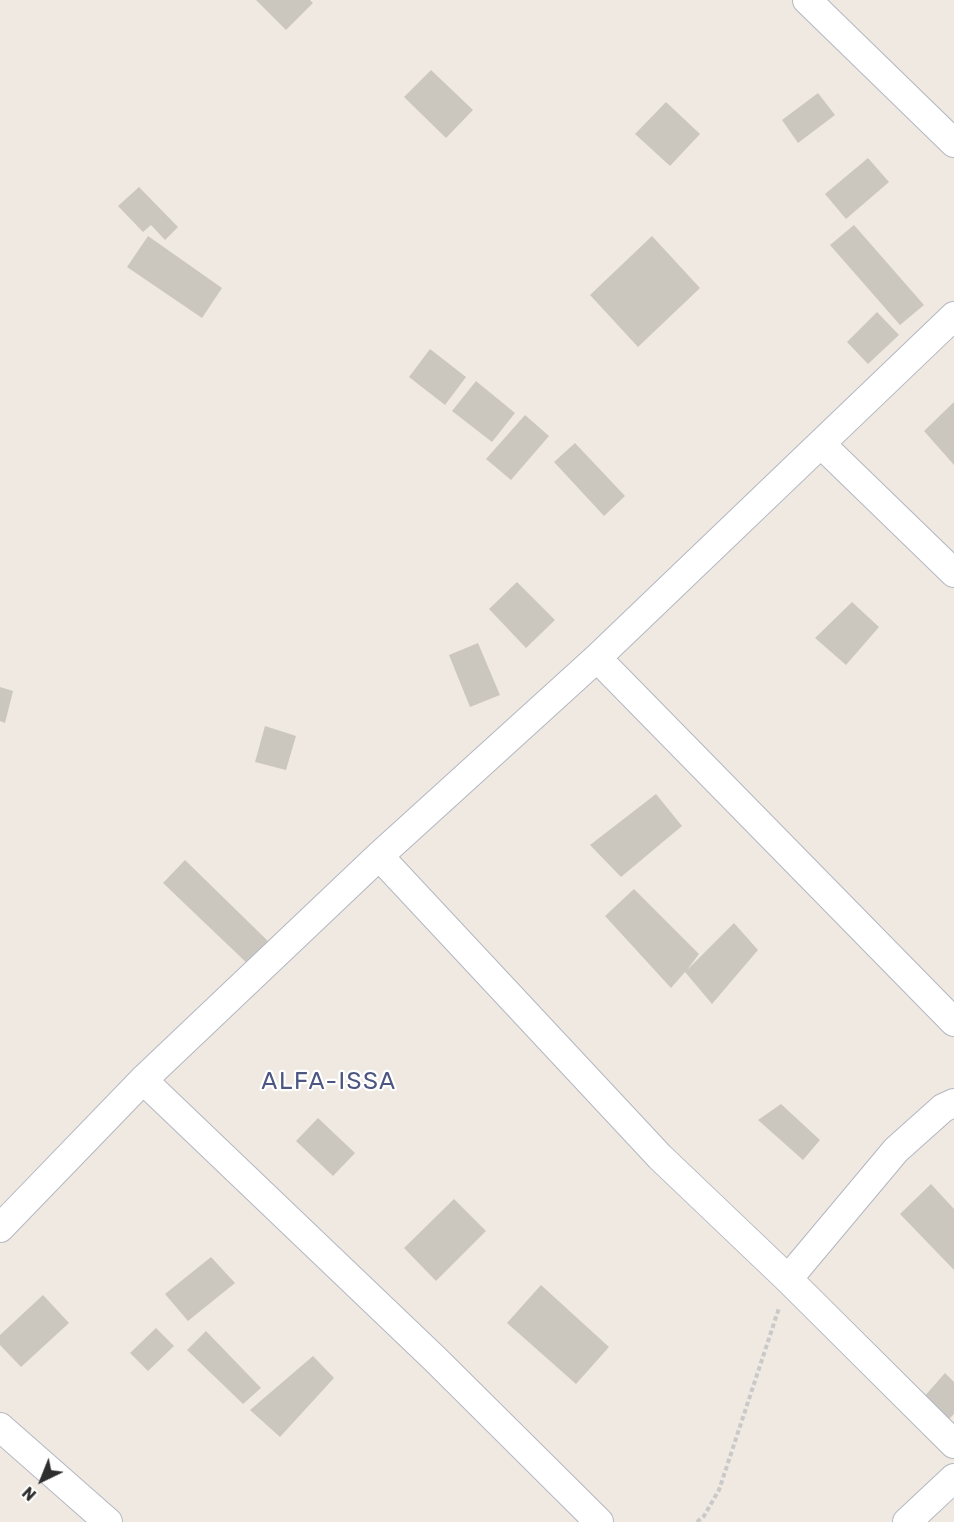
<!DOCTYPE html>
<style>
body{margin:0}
#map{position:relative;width:954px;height:1522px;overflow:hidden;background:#efe9e1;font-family:Rubik,sans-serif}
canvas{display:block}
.north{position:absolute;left:12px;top:1450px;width:60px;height:60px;-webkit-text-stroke:4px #fff;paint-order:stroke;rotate:223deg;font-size:16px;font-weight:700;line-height:24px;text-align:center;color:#2e2e2e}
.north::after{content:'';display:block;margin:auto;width:21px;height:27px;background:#2e2e2e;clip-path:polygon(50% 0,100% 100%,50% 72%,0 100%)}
</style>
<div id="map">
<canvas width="954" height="1522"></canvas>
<div class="north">N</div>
</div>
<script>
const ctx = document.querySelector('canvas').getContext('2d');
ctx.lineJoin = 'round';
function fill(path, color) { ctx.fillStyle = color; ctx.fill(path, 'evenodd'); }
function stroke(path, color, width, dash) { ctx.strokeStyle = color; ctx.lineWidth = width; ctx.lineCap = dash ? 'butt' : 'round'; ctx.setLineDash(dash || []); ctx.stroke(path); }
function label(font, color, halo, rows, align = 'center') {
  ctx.font = font + ' Rubik,sans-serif'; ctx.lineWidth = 4.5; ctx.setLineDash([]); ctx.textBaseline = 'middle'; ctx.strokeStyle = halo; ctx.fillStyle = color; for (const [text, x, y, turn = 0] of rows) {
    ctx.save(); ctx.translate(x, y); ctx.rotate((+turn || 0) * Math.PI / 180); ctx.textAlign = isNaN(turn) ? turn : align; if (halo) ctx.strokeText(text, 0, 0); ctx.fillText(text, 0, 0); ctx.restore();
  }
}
const building = new Path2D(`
 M 256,0 L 310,0 L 313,3 L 286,30 Z
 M 431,70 L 473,110 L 446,138 L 404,97 Z
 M 818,93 L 835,115 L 798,143 L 782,120 Z
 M 666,102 L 700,134 L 670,166 L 635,134 Z
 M 868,158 L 889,182 L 846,219 L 825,194 Z
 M 139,187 L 178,227 L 165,240 L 151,225 L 143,232 L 118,206 Z
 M 854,225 L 924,305 L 900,325 L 830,245 Z
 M 148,236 L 222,288 L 202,318 L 127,267 Z
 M 652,236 L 700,288 L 638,347 L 590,295 Z
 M 877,312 L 899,335 L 868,364 L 847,342 Z
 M 430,349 L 466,377 L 445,405 L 409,377 Z
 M 476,381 L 515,413 L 492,442 L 452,411 Z
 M 954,402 L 954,465 L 924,431 Z
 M 525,415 L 549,436 L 511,480 L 486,459 Z
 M 575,443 L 625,496 L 604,516 L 554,462 Z
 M 517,582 L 555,620 L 526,648 L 489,609 Z
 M 852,602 L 879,627 L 846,665 L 815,638 Z
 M 478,643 L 500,695 L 470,707 L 449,655 Z
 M 0,687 L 13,691 L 5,723 L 0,721 Z
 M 265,726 L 296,736 L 286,770 L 255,762 Z
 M 656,794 L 682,826 L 621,877 L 590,845 Z
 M 185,860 L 272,945 L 251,967 L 163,883 Z
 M 634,889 L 699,954 L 687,970 L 734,923 L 758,950 L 712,1004 L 685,972 L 671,988 L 605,916 Z
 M 781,1104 L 820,1140 L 803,1160 L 758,1120 Z
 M 318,1118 L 355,1153 L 333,1176 L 296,1141 Z
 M 931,1184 L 954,1209 L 954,1270 L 900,1214 Z
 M 454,1199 L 486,1231 L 436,1281 L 404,1248 Z
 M 211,1257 L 235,1283 L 188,1321 L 165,1294 Z
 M 541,1285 L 609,1347 L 576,1384 L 507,1323 Z
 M 43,1295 L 69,1323 L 21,1367 L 0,1345 L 0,1335 Z
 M 156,1328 L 174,1346 L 148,1371 L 130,1353 Z
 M 206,1331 L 261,1388 L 243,1404 L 187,1350 Z
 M 313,1356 L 334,1378 L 280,1437 L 250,1410 Z
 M 945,1373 L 954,1382 L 954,1414 L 948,1420 L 923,1398 Z`);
const path = new Path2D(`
 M 697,1522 L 704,1516 L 719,1490 L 779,1308`);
const street = new Path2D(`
 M 807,0 L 954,143
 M 821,444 L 954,573
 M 597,658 L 954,1022
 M 379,856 L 660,1157 L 788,1279 L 954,1444
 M 143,1080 L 435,1359 L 599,1522
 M 0,1228 L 143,1080 L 379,856 L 597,658 L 954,316
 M 788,1279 L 896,1150 L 943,1108 L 954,1103
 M 0,1427 L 108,1522
 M 907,1522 L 954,1478`);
const quarterNames = [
 ["ALFA-ISSA",329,1082]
];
fill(building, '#cbc7bf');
stroke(street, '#b4b7c1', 30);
stroke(path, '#c9c9c9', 4, [4.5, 3]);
stroke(street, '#fff', 28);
ctx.letterSpacing = '1.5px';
label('24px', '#4d5680', '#fff', quarterNames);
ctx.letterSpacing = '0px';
</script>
